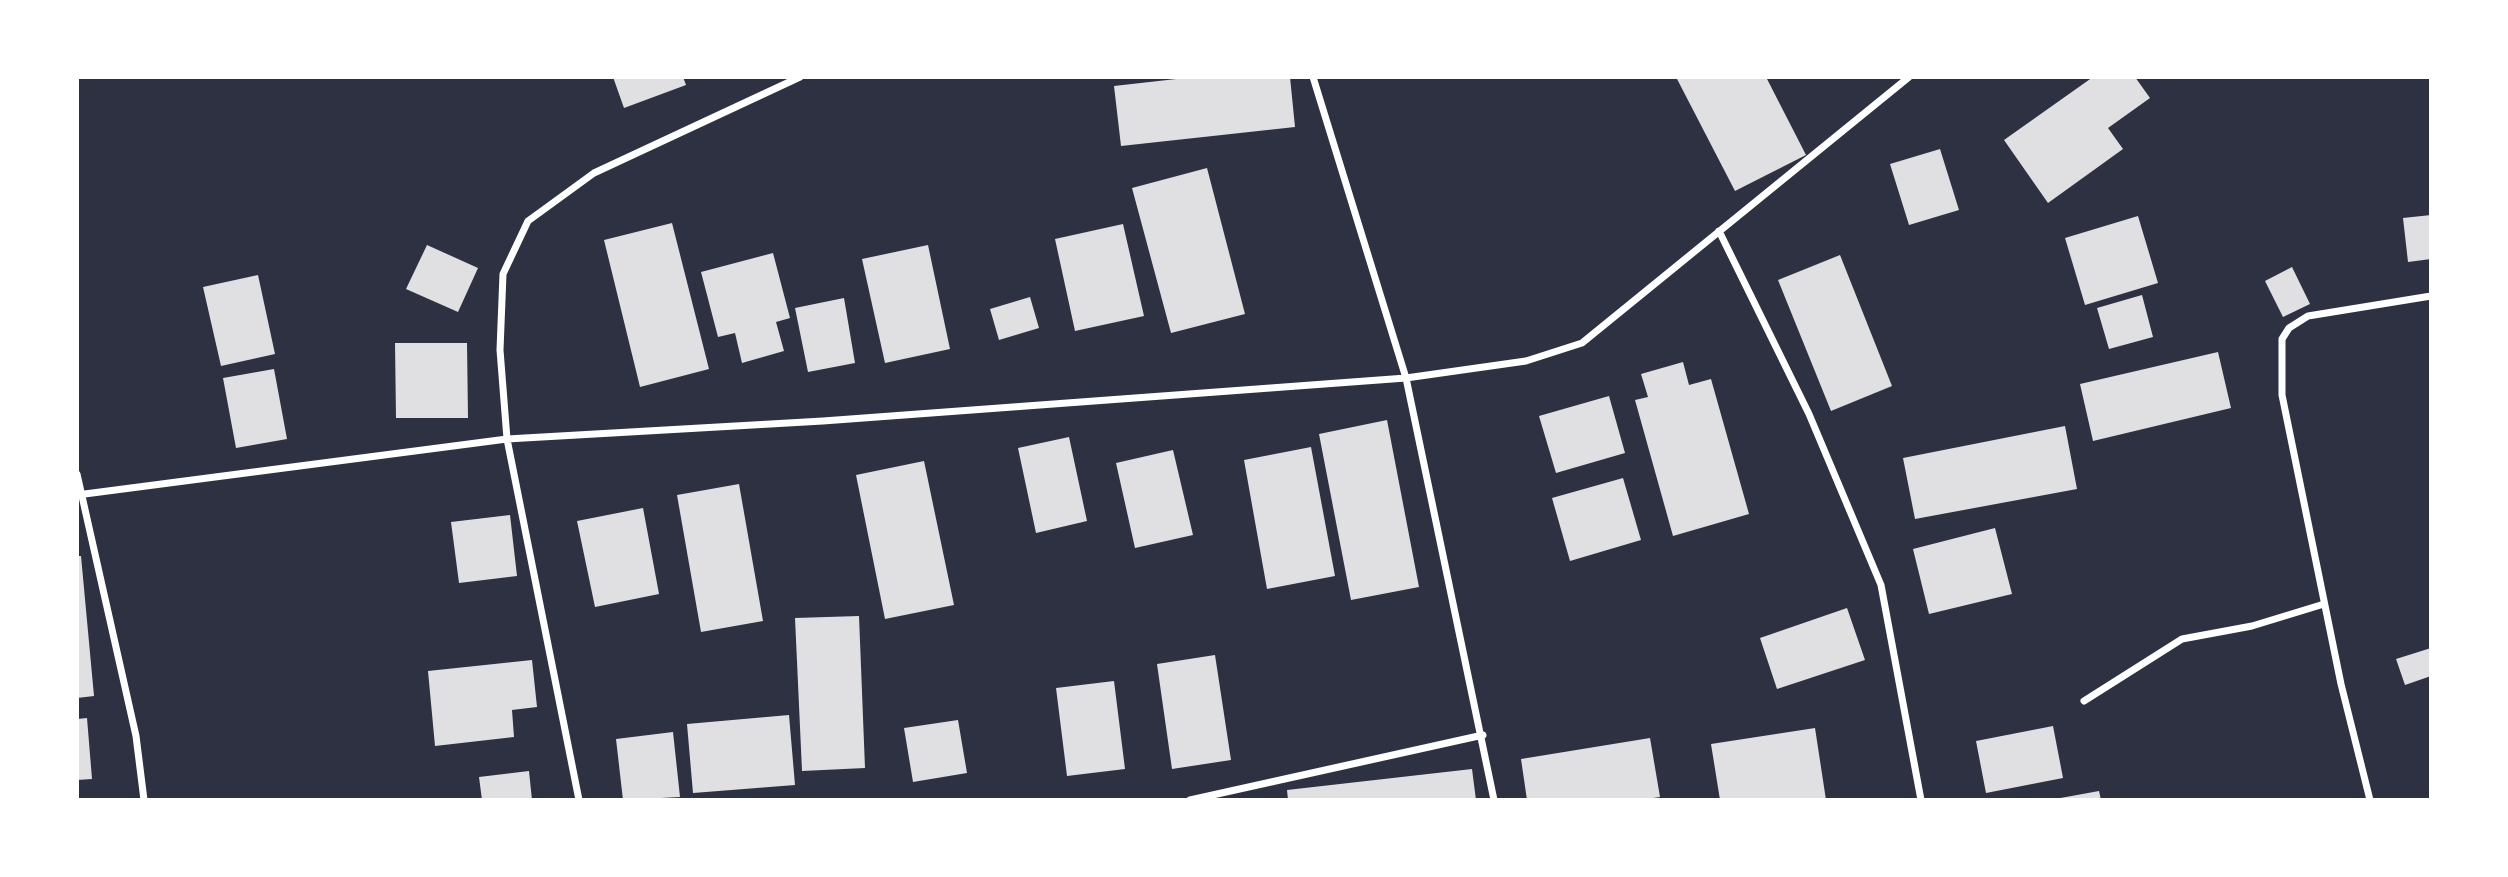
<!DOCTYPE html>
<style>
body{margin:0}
#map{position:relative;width:2508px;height:877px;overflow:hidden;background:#2d3142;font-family:Montserrat,sans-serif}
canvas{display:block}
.frame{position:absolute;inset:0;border:79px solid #fff;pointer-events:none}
</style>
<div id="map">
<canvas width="2508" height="877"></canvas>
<div class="frame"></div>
</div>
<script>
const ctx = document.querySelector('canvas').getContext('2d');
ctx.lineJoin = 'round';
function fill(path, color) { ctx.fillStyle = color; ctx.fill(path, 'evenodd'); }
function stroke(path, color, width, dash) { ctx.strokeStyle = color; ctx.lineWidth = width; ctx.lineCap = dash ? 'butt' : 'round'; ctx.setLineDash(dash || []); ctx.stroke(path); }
const building = new Path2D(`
 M 613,77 L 683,77 L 686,85 L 624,108 Z
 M 1194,77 L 1290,77 L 1295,127 L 1121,146 L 1114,86 Z
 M 1676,77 L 1766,77 L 1806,155 L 1735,191 Z
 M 2093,77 L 2135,77 L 2150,98 L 2108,128 L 2123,149 L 2048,203 L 2004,140 Z
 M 1940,149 L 1959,210 L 1909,225 L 1890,164 Z
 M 1207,168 L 1245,314 L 1171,333 L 1132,188 Z
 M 2431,215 L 2431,259 L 2408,262 L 2403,218 Z
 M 2138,216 L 2158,283 L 2085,305 L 2065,238 Z
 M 672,223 L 709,369 L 640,387 L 604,240 Z
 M 1123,224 L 1144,316 L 1075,331 L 1055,239 Z
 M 427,245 L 478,268 L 458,312 L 406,289 Z
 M 928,245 L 950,349 L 885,363 L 862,259 Z
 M 773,253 L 790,318 L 776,322 L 784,351 L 742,363 L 735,333 L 718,337 L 701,272 Z
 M 1840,255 L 1892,386 L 1831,411 L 1778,280 Z
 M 2292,267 L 2310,304 L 2283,317 L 2265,281 Z
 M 258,275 L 275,354 L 221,366 L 203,287 Z
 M 2142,295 L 2153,337 L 2109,349 L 2097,308 Z
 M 1030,297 L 1039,328 L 999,340 L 990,309 Z
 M 844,298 L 855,363 L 808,372 L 795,308 Z
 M 395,343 L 467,343 L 468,418 L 396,418 Z
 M 2218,352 L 2231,408 L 2093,441 L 2080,384 Z
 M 1683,362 L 1689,385 L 1711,379 L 1749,514 L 1673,536 L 1635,400 L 1648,397 L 1641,374 Z
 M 274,369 L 287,439 L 236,448 L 223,378 Z
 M 1609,396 L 1625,453 L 1556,473 L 1539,416 Z
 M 1387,420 L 1419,587 L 1351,600 L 1319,434 Z
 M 2065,426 L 2077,489 L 1915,519 L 1903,458 Z
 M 1069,437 L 1087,521 L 1036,533 L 1018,448 Z
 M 1311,447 L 1335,576 L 1267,589 L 1244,460 Z
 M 1173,450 L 1193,535 L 1135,548 L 1116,463 Z
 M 924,461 L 954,605 L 885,619 L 856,475 Z
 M 1623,478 L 1641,540 L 1570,561 L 1552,498 Z
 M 739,484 L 763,621 L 701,632 L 677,495 Z
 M 643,508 L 659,594 L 595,607 L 577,521 Z
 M 510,515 L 517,576 L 459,583 L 451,522 Z
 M 1995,528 L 2012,594 L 1929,614 L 1913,549 Z
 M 77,556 L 81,556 L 94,696 L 77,698 Z
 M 1847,608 L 1865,660 L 1777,689 L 1760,638 Z
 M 859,616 L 865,768 L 802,771 L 795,618 Z
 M 2431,648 L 2431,676 L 2405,685 L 2396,659 Z
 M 1215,655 L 1231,760 L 1172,769 L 1157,664 Z
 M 532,660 L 537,707 L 512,710 L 514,737 L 435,746 L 428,671 Z
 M 1114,681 L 1125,769 L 1067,776 L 1056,688 Z
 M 789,715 L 795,785 L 693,793 L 687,724 Z
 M 87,718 L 92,779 L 77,780 L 77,719 Z
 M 958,720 L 967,773 L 913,782 L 904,728 Z
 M 2053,726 L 2063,778 L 1986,793 L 1976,741 Z
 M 1815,728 L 1826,800 L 1720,800 L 1711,744 Z
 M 673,732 L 680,797 L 623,800 L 616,739 Z
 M 1650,738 L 1660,797 L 1639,800 L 1527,800 L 1521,759 Z
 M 1472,769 L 1476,800 L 1288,800 L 1287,790 Z
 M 529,771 L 532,800 L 482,800 L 479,777 Z
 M 2099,791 L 2101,800 L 2055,800 L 2055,799 Z`);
const minor = new Path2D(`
 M 1313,77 L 1406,378 L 1494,800
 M 1719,231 L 1809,414 L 1881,585 L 1921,800
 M 77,474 L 136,736 L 144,800
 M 77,495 L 507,439 L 823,421 L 1406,378 L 1526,361 L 1582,343 L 1909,77
 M 2084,701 L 2182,639 L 2252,626 L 2324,604
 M 579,800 L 507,439 L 500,350 L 503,274 L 528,221 L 594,173 L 800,77
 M 1190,800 L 1483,735
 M 2370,800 L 2341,684 L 2282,395 L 2282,339 L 2289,328 L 2308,316 L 2431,296`);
fill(building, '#e0e0e3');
stroke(minor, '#fff', 7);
</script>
